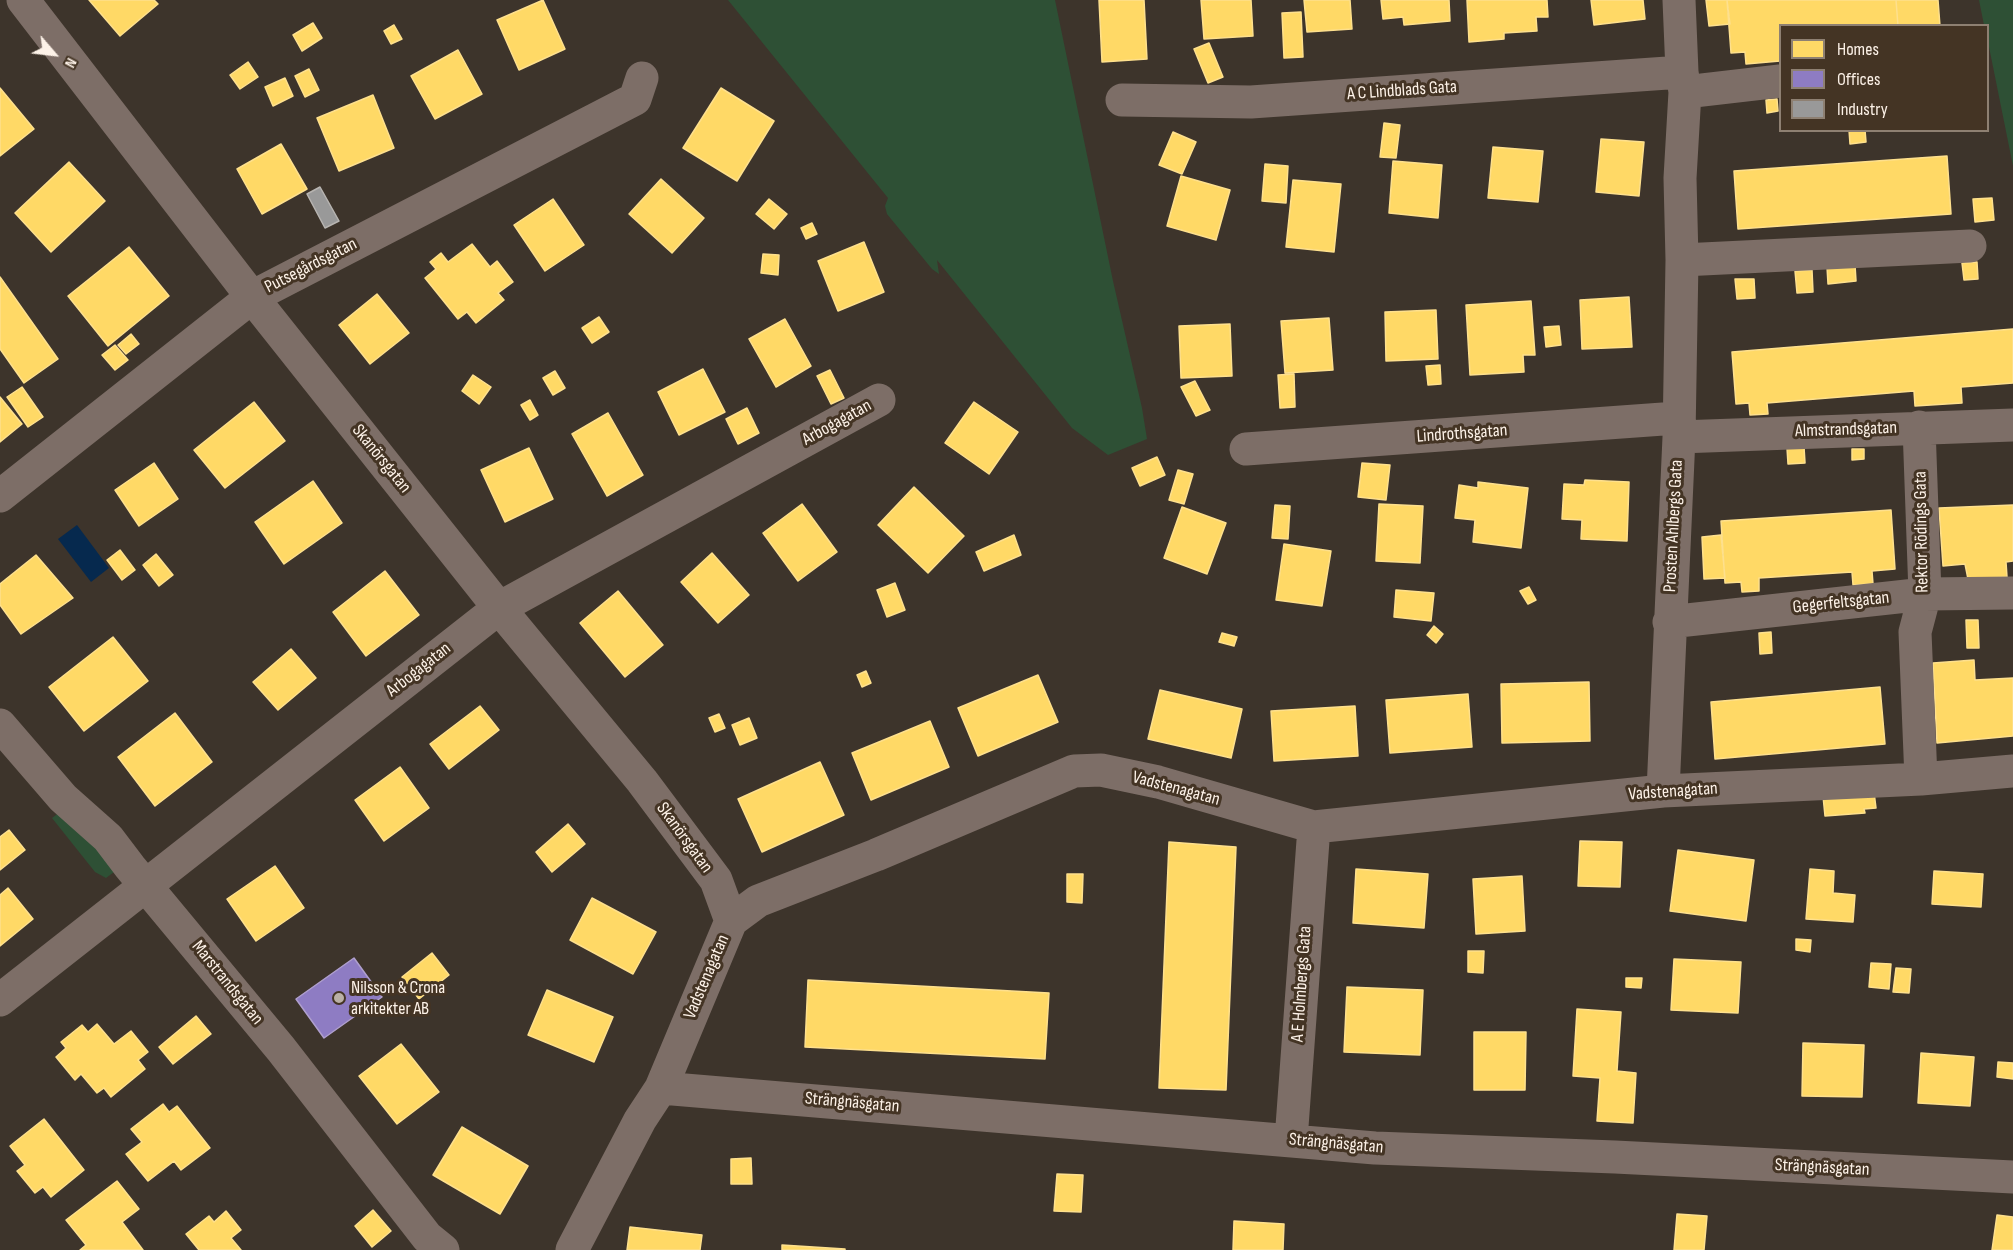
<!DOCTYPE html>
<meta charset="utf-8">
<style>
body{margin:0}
#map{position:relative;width:2013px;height:1250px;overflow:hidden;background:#3d342b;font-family:"Sofia Sans Condensed",sans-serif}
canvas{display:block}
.legend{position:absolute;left:1779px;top:24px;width:210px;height:108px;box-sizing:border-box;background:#443424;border:2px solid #8e8072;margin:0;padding:8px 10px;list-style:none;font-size:18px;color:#fdf2e8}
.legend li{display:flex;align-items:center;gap:12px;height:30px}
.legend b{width:30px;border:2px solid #8e8072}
.north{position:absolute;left:24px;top:24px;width:60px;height:60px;-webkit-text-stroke:4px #443424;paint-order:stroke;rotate:118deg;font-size:16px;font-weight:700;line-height:24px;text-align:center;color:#fdf2e8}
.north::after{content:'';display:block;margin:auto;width:21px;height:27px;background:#fdf2e8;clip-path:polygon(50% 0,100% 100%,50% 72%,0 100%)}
</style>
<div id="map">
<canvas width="2013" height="1250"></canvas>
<ul class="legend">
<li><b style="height:16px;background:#ffd966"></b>Homes</li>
<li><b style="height:16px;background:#8e7cc3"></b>Offices</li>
<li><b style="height:16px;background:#999"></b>Industry</li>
</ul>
<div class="north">N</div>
</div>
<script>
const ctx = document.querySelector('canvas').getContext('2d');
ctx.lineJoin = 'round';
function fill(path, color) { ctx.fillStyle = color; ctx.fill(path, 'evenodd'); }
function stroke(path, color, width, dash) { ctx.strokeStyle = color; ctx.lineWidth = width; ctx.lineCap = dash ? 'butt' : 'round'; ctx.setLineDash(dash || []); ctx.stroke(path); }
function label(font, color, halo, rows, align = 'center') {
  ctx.font = font + ' "Sofia Sans Condensed",sans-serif'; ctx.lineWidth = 6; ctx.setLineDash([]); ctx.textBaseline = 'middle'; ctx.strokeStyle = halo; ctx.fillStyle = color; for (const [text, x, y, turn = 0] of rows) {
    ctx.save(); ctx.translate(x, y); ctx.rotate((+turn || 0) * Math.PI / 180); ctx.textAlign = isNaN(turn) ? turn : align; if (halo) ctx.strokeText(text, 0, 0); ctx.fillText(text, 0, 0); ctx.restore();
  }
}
const green = new Path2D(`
 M 728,0 L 1055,0 L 1113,281 L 1142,408 L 1147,439 L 1108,455 L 1072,428 L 937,260 L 939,274 L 932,269 L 887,214 L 885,206 L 888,198 Z
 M 1979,0 L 2013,0 L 2013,166 L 1988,42 L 1988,26 L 1984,25 Z
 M 60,812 L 94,843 L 114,872 L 106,878 L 95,872 L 52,818 Z`);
const water = new Path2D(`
 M 77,525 L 109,568 L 91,582 L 58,539 Z`);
const homes = new Path2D(`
 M 89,0 L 154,0 L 158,4 L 120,36 Z
 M 543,0 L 565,49 L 519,70 L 497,20 Z
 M 1099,0 L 1144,0 L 1147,59 L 1102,62 Z
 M 1201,0 L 1251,0 L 1253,36 L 1204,39 Z
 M 1304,0 L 1350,0 L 1352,29 L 1307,32 Z
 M 1381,0 L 1449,0 L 1450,21 L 1404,25 L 1403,17 L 1383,19 Z
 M 1467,0 L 1547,0 L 1548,17 L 1536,17 L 1537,31 L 1504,33 L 1504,39 L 1469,42 Z
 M 1591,0 L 1643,0 L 1645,19 L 1594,25 Z
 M 1706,0 L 1727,0 L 1730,24 L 1709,26 Z
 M 1727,0 L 1896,0 L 1898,26 L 1780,26 L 1780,61 L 1746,64 L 1745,52 L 1731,53 Z
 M 1896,0 L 1938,0 L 1940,26 L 1898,26 Z
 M 1301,12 L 1303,57 L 1284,58 L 1282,13 Z
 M 313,23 L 322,38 L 302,51 L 293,35 Z
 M 394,25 L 402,39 L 391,44 L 384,31 Z
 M 1209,43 L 1223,77 L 1208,83 L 1194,49 Z
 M 458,50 L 482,94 L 435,119 L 411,76 Z
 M 248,62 L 258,77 L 240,89 L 230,75 Z
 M 309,69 L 319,90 L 305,97 L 295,76 Z
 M 285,78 L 293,96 L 273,106 L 265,87 Z
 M 0,88 L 34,129 L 0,156 Z
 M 721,88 L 774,121 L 737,181 L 683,148 Z
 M 373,95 L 394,148 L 339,171 L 317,118 Z
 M 1777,99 L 1778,111 L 1767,113 L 1766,100 Z
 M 1384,123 L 1400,125 L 1396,158 L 1380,157 Z
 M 1849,130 L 1865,130 L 1866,142 L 1850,144 Z
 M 1173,132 L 1196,142 L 1182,174 L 1159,165 Z
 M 1601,139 L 1644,142 L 1639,196 L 1596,192 Z
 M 281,144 L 307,189 L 262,214 L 237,169 Z
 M 1493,147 L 1543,151 L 1538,202 L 1488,198 Z
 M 1947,156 L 1951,214 L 1738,229 L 1734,171 Z
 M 1393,161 L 1442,165 L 1438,218 L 1389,213 Z
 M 69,162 L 105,201 L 51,252 L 15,213 Z
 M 1265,164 L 1288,166 L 1286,203 L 1262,201 Z
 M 1181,176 L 1230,190 L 1216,240 L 1167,226 Z
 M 661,179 L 704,218 L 672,253 L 629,214 Z
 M 1293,180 L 1341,184 L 1334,252 L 1286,247 Z
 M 1992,198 L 1994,220 L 1975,222 L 1973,199 Z
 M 553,199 L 584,245 L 545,271 L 514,225 Z
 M 769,199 L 787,214 L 774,229 L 756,214 Z
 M 812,223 L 817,234 L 806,239 L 801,228 Z
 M 864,242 L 884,292 L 838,311 L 818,261 Z
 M 472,244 L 490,267 L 497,261 L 513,282 L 498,293 L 504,300 L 476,323 L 467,312 L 458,319 L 425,278 L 436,269 L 430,262 L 441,253 L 448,262 Z
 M 129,247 L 169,296 L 108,346 L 68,296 Z
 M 763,254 L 779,255 L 778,275 L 761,273 Z
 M 1977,262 L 1978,279 L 1964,280 L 1962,263 Z
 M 1855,265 L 1856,281 L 1828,284 L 1827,267 Z
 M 1812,270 L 1813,292 L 1797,293 L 1795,271 Z
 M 0,277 L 58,359 L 24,383 L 0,349 Z
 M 1735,279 L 1754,279 L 1755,298 L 1737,299 Z
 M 377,294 L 409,333 L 370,364 L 339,325 Z
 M 1629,297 L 1632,347 L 1582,349 L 1580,300 Z
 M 1531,301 L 1535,355 L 1523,355 L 1524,372 L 1470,375 L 1466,305 Z
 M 1436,310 L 1438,359 L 1386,361 L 1385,312 Z
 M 599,317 L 609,332 L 592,343 L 582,328 Z
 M 1329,318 L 1333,370 L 1285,373 L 1281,321 Z
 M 785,319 L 811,366 L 776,387 L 749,339 Z
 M 1230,324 L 1232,376 L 1181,378 L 1179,326 Z
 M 1559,326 L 1561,345 L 1546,347 L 1544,327 Z
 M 2013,329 L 2013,383 L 1961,387 L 1962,403 L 1915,406 L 1914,391 L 1767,403 L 1768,414 L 1750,415 L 1749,403 L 1736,404 L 1732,352 Z
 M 131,334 L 139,344 L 126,354 L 118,345 Z
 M 115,345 L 128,360 L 115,370 L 102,355 Z
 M 1440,365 L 1441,384 L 1428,385 L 1426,366 Z
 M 703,369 L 725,412 L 679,435 L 658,392 Z
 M 830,370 L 844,398 L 831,404 L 817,376 Z
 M 555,371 L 565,388 L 553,395 L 543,378 Z
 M 1294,374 L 1295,407 L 1280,408 L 1278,375 Z
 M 473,375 L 491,387 L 479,404 L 462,391 Z
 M 1195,381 L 1210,410 L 1196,416 L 1181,387 Z
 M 22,387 L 43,417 L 28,427 L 7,397 Z
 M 0,397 L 22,424 L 0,442 Z
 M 530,400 L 538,415 L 530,420 L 521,405 Z
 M 254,402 L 285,441 L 225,488 L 194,450 Z
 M 974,402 L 1018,432 L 989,474 L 945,443 Z
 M 747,408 L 759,433 L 738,444 L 726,419 Z
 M 608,413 L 643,475 L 607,496 L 572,434 Z
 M 1804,447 L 1805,463 L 1788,464 L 1787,448 Z
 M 529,448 L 553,499 L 505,522 L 481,470 Z
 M 1852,449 L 1864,449 L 1864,459 L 1852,460 Z
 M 1157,457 L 1165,475 L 1140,486 L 1132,468 Z
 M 154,463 L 178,499 L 139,526 L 115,490 Z
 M 1362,463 L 1390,465 L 1386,500 L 1358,497 Z
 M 1178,470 L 1193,474 L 1184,504 L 1169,500 Z
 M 1585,480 L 1629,482 L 1627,541 L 1581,539 L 1582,520 L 1562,519 L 1564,484 L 1584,485 Z
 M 313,481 L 342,523 L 284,564 L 255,522 Z
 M 1478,482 L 1528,488 L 1521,548 L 1473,542 L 1475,520 L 1455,518 L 1459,485 L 1478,488 Z
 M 914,487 L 964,536 L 928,573 L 878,525 Z
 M 802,504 L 837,552 L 798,581 L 763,533 Z
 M 1379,504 L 1423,506 L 1420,563 L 1376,561 Z
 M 1275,505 L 1290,506 L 1288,539 L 1272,538 Z
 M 2013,505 L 2013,561 L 2006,562 L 2007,577 L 1968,579 L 1965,564 L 1943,566 L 1939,508 Z
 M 1182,507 L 1226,523 L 1207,574 L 1164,558 Z
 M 1891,510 L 1895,569 L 1872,571 L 1873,584 L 1853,585 L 1852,572 L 1759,578 L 1759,591 L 1742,592 L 1741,582 L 1725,583 L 1721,521 Z
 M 1014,535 L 1021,555 L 984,571 L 976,552 Z
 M 1721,535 L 1725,578 L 1704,579 L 1702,537 Z
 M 1284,544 L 1331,551 L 1322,606 L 1276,600 Z
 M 120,550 L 135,570 L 122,580 L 107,560 Z
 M 712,553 L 749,595 L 718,623 L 681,582 Z
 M 156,554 L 173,575 L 159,586 L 143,565 Z
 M 36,555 L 73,598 L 21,634 L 0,605 L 0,584 Z
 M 385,571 L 419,615 L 366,656 L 333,612 Z
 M 895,583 L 905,610 L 887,617 L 877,590 Z
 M 1529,587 L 1536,600 L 1528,604 L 1520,591 Z
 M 1396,590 L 1434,593 L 1431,621 L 1394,617 Z
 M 618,591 L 663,645 L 625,677 L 580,623 Z
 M 1966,620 L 1978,620 L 1979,648 L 1967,648 Z
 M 1434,626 L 1443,634 L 1436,643 L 1427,635 Z
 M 1771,632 L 1772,653 L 1760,654 L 1759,633 Z
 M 1222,633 L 1237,637 L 1234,646 L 1219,642 Z
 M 113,637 L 148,681 L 84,731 L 49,687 Z
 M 291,649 L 316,678 L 278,710 L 253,682 Z
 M 1974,660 L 1975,680 L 2013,678 L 2013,736 L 1937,743 L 1933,663 Z
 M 866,671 L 871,683 L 862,687 L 857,675 Z
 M 1038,675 L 1058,722 L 978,756 L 958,708 Z
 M 1589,682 L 1590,741 L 1502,743 L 1501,684 Z
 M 1880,687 L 1885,744 L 1715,759 L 1711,702 Z
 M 1160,690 L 1242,709 L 1231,758 L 1148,739 Z
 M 1468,694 L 1472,747 L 1390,753 L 1386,700 Z
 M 480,706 L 499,730 L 449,769 L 430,744 Z
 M 1355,706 L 1358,756 L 1274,761 L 1271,711 Z
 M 175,713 L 212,762 L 155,806 L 118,757 Z
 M 719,714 L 725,728 L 715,732 L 709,718 Z
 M 749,718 L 757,738 L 740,745 L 732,725 Z
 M 930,721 L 949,767 L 871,800 L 852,753 Z
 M 820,762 L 844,815 L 762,852 L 738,799 Z
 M 400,767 L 429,808 L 384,841 L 355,800 Z
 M 1874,792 L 1876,808 L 1864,809 L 1865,813 L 1825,816 L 1823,796 Z
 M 568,824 L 585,844 L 552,872 L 536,852 Z
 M 9,830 L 25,850 L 0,870 L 0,837 Z
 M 1580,841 L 1622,842 L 1620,887 L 1578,886 Z
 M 1169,842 L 1236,847 L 1226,1090 L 1159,1088 Z
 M 1678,850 L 1754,860 L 1746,921 L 1670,911 Z
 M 275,866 L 304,908 L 256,941 L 227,899 Z
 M 1356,869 L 1428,874 L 1424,928 L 1353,923 Z
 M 1810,869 L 1834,871 L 1833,893 L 1855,895 L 1853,922 L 1806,919 Z
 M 1934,871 L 1983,874 L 1981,907 L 1932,904 Z
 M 1067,874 L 1083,874 L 1082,903 L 1067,902 Z
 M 1522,876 L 1525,931 L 1476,934 L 1473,879 Z
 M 8,888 L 33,919 L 0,946 L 0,895 Z
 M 592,898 L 656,932 L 633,974 L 570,940 Z
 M 1796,939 L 1811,940 L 1810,952 L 1796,950 Z
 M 1468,951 L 1484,951 L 1483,973 L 1468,972 Z
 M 432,953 L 449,975 L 419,999 L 402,977 Z
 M 1674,959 L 1741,962 L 1738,1013 L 1671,1010 Z
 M 1871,963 L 1891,964 L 1889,989 L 1869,987 Z
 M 1896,968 L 1911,969 L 1909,993 L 1893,992 Z
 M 1626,978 L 1642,978 L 1641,988 L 1626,987 Z
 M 808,980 L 1049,993 L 1045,1059 L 805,1047 Z
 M 1347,987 L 1423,990 L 1420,1055 L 1344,1052 Z
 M 547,990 L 613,1017 L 594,1062 L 528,1035 Z
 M 1577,1009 L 1621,1012 L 1617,1071 L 1636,1073 L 1633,1123 L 1597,1121 L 1600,1078 L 1573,1076 Z
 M 196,1016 L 211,1034 L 173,1064 L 159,1047 Z
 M 97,1024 L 114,1044 L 131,1031 L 148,1052 L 138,1060 L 145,1069 L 111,1097 L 104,1088 L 97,1093 L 81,1074 L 75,1080 L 56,1057 L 66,1048 L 61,1042 L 82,1025 L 88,1032 Z
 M 1474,1032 L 1526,1032 L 1525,1090 L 1474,1090 Z
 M 1803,1043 L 1864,1045 L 1862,1097 L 1802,1096 Z
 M 401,1044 L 439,1092 L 397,1124 L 359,1076 Z
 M 1921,1053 L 1974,1057 L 1970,1106 L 1918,1103 Z
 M 1998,1062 L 2013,1063 L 2013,1079 L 1997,1077 Z
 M 163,1104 L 169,1112 L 177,1106 L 210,1148 L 181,1170 L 174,1161 L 148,1181 L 126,1154 L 142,1142 L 131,1129 Z
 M 44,1119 L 84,1170 L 51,1197 L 43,1187 L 35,1193 L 17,1171 L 25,1165 L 10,1146 Z
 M 462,1127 L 528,1166 L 500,1214 L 433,1175 Z
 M 751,1158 L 752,1184 L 731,1184 L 731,1159 Z
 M 1057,1174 L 1083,1175 L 1081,1212 L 1054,1211 Z
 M 117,1181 L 139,1209 L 122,1222 L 143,1250 L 80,1250 L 86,1245 L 66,1220 Z
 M 373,1210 L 391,1231 L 372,1247 L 355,1226 Z
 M 226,1211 L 241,1230 L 231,1238 L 241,1250 L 199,1250 L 186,1234 L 209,1216 L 214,1222 Z
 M 1677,1214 L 1707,1216 L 1704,1250 L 1674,1250 Z
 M 1997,1215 L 2013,1217 L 2013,1250 L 1992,1250 Z
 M 1234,1221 L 1284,1224 L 1283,1250 L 1233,1250 Z
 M 630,1227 L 702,1235 L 700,1250 L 627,1250 Z
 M 782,1245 L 845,1249 L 845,1250 L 782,1250 Z`);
const offices = new Path2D(`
 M 354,958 L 382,997 L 324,1038 L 296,999 Z`);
const industry = new Path2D(`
 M 320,187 L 339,221 L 325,228 L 307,194 Z`);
const minor = new Path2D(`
 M 23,0 L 252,297 L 499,608 L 642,781 L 716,880 L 731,921
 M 1685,92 L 1780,81
 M 1122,100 L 1251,102 L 1682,72
 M 1682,260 L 1970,246
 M 1919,427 L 1925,594 L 1915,632 L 1921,779
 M 1679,437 L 2013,425
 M 1246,449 L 1677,418
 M 0,496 L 252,297 L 635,99 L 642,78
 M 1669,622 L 1925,594 L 2013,593
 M 0,725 L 63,798 L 108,838 L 130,867 L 281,1049 L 427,1237 L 443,1250
 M 1663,791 L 1679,437 L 1682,260 L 1680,178 L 1685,92 L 1682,72 L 1679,0
 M 0,1000 L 499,608 L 879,400
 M 661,1088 L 1375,1148 L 1615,1157 L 2013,1177
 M 1291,1140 L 1314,827
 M 572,1250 L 640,1120 L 661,1088 L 731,921 L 758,901 L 876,855 L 1074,771 L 1101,770 L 1158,782 L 1314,827 L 1663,791 L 1921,779 L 2013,771`);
const markers = [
 [339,998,6,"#bab0a6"]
];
const streetNames = [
 ["A C Lindblads Gata",1402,91,-4],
 ["Putsegårdsgatan",311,266,-27],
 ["Arbogagatan",837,423,-29],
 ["Almstrandsgatan",1846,430,-2],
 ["Lindrothsgatan",1462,434,-4],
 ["Skanörsgatan",381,459,51],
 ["Prosten Ahlbergs Gata",1674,526,-87],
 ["Rektor Rödings Gata",1922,532,-91],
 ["Gegerfeltsgatan",1841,603,-6],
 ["Arbogagatan",419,670,-38],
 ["Vadstenagatan",1176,789,15],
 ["Vadstenagatan",1673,792,-4],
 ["Skanörsgatan",684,838,54],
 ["Vadstenagatan",707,977,-67],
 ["Marstrandsgatan",227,983,51],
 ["A E Holmbergs Gata",1302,984,-86],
 ["Strängnäsgatan",852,1103,5],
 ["Strängnäsgatan",1336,1144,5],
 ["Strängnäsgatan",1822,1168,3]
];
const poiNames = [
 ["Nilsson & Crona",351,988],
 ["arkitekter AB",351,1009]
];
fill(green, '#2e5035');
fill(water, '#06294e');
fill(homes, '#ffd966');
stroke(homes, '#fee08d', 1.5);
fill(offices, '#8e7cc3');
stroke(offices, '#af9fce', 1.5);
fill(industry, '#999');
stroke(industry, '#b7b4b1', 1.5);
stroke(minor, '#7d6e67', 33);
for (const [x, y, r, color] of markers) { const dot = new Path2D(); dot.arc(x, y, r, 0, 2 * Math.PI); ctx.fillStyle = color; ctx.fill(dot); stroke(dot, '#443424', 2); }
label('18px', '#fdf2e8', '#443424', streetNames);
label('18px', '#fdf2e8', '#443424', poiNames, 'left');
</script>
